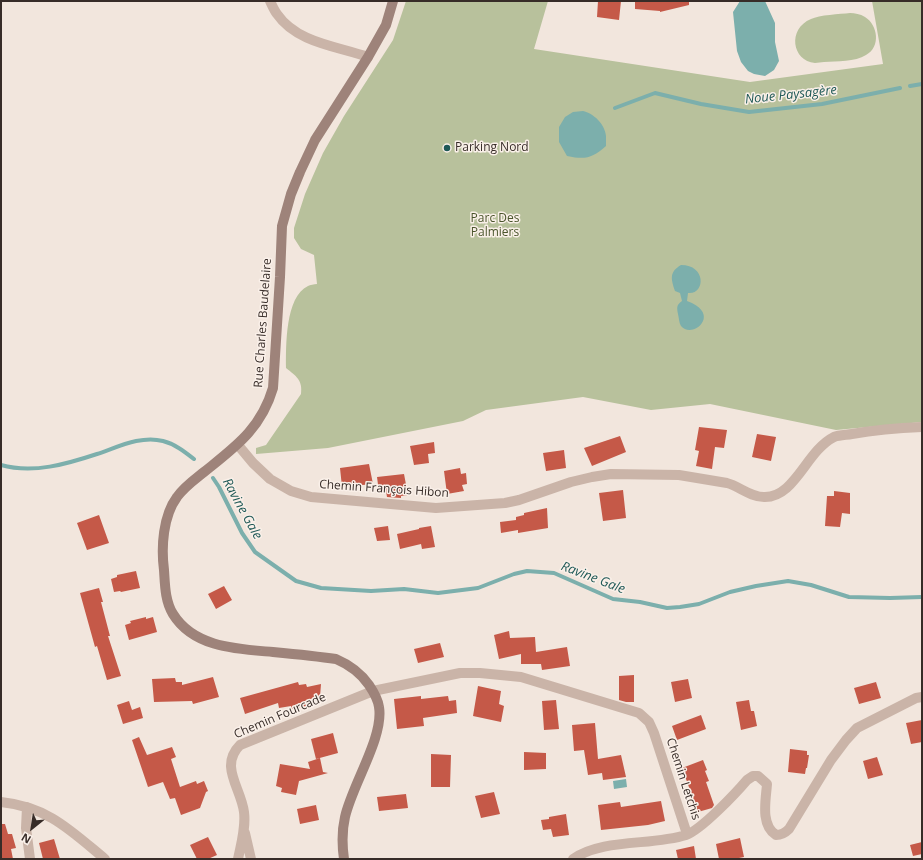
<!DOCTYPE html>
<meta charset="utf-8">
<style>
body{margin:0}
#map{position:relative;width:923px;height:860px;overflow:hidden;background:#f2e6dd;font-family:"Open Sans",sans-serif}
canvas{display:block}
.frame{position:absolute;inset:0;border:2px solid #372c28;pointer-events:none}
.north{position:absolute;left:12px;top:808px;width:40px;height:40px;-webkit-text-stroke:3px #faf0e9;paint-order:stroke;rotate:210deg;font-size:11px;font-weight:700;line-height:16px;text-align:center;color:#372c28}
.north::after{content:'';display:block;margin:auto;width:14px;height:18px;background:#372c28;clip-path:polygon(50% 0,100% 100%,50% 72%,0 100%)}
</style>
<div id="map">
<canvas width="923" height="860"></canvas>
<div class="frame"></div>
<div class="north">N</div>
</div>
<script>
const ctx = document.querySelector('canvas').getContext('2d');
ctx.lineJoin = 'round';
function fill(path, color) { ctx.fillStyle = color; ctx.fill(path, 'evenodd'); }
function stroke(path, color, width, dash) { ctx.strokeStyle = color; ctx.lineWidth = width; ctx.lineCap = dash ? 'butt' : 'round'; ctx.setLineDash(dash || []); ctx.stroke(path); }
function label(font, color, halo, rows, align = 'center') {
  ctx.font = font + ' "Open Sans",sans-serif'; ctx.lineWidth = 3; ctx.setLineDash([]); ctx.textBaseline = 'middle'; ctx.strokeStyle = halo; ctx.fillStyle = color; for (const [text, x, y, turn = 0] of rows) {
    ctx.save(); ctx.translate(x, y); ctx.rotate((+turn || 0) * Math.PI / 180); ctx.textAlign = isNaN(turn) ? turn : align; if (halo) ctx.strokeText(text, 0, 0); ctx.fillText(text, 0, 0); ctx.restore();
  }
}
const green = new Path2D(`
 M 406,1 L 548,1 L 534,49 L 750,82 L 883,64 L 872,1 L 922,1 L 922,422 L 836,430 L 710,404 L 651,410 L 583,397 L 486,410 L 463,421 L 328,448 L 256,454 L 256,448 L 266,445 L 301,394 C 303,380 296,376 286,368 C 286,346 285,297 308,286 C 310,285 314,284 317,284 L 314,255 L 301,249 L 294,238 L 294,228 L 305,194 L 323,153 L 344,116 L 393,40 Z
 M 850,13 C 855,13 860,14 865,17 C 878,25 881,47 866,55 C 855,62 837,61 824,62 C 821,62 818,63 815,63 C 792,61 787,29 811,19 C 819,15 840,14 850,13 Z`);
const water = new Path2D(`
 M 740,1 L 765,1 L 775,23 L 775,42 L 779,61 L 774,70 L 765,76 L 754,74 L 748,71 L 741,62 L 737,51 L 733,12 Z
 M 583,111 C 593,113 605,124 606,136 C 606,139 606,143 606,146 C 592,158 586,160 567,156 L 559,142 L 559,127 L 565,117 L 573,112 Z
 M 681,265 C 707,265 705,295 688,293 L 687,301 C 723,314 692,340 681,326 C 679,323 679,318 678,314 C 677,308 676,305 682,301 L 680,293 L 675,291 C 671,279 669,272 681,265 Z
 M 626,779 L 627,787 L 614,789 L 613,781 Z`);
const stream = new Path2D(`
 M 910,86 L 922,84
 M 615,108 L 655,93 L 701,104 L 749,112 L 822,104 L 900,88
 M 1,465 C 33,474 67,464 97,454 C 118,447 141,435 163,441 C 175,444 185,452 194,459
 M 213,478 L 219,487 L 242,533 L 255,552 L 296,581 L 321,588 L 371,591 L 404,589 L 438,593 L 478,588 L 514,574 L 527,571 L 554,573 L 613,599 L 640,602 L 667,608 L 680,607 L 699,604 L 730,592 L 756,586 L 788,581 L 811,585 L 849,597 L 890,598 L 922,597`);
const building = new Path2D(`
 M 598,1 L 621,1 L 619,20 L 597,17 Z
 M 635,1 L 689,1 L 689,5 L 660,12 L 660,11 L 635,9 Z
 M 699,427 L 727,430 L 724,448 L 715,447 L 712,469 L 696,466 L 699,451 L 695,450 Z
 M 757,434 L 776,437 L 771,461 L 752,457 Z
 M 620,436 L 626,452 L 592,466 L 584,448 Z
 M 434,442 L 435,453 L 428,454 L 429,463 L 414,465 L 410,446 Z
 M 564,450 L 566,468 L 546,471 L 543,453 Z
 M 369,464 L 373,484 L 342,487 L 340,468 Z
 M 460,468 L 461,474 L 466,473 L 467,484 L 462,485 L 464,491 L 447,494 L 444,471 Z
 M 404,474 L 408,495 L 401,496 L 401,498 L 387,497 L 386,491 L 379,492 L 377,477 Z
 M 623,490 L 626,518 L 603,521 L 599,493 Z
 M 834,491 L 850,493 L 850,514 L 842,513 L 840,527 L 825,526 L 827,496 L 834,496 Z
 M 547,508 L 548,528 L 518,533 L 518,530 L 501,533 L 500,522 L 516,520 L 516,517 L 524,515 L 524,513 Z
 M 99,515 L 109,543 L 87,550 L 77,523 Z
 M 388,526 L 390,540 L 377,541 L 374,528 Z
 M 431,526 L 435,547 L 422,549 L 421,544 L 400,549 L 397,534 L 419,529 L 419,528 Z
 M 136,571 L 140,588 L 121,592 L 120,591 L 114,592 L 111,579 L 117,577 L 117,575 Z
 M 224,586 L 232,600 L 216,609 L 208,594 Z
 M 99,588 L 103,602 L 101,602 L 110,636 L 108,636 L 121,676 L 107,680 L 97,646 L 95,647 L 80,593 Z
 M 146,617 L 146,619 L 153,617 L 157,632 L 129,640 L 125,625 L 131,623 L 130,621 Z
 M 509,631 L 510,638 L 535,637 L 536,652 L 567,647 L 570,666 L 542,670 L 541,664 L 521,664 L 521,654 L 499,659 L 494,635 Z
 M 440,643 L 444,657 L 418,663 L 414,649 Z
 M 634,675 L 634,702 L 626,702 L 619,700 L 619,676 Z
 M 213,677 L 219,697 L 193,704 L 192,701 L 154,702 L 152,679 L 175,678 L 176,682 L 182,682 L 182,685 Z
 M 688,679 L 692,698 L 675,702 L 671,682 Z
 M 298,682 L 299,685 L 306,684 L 307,687 L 321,684 L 320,697 L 310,699 L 311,705 L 292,709 L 291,706 L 279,708 L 278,703 L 245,714 L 240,698 Z
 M 876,682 L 881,698 L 859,704 L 854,688 Z
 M 478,686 L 501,691 L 499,704 L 504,706 L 501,722 L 473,716 Z
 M 421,696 L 421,699 L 448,696 L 449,701 L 456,700 L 457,713 L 423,718 L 424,726 L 397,729 L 394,699 Z
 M 556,700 L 559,729 L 544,730 L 542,701 Z
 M 749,700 L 751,711 L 754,711 L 757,726 L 741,730 L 736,702 Z
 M 129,701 L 132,710 L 140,707 L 143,718 L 123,724 L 117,705 Z
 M 701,715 L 706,729 L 677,740 L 672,726 Z
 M 922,720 L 922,742 L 911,744 L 906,723 Z
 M 595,723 L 598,759 L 621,755 L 626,777 L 603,780 L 602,773 L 588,775 L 584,750 L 574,751 L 572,725 Z
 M 333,733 L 338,753 L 316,759 L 311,739 Z
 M 139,737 L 147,755 L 172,747 L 176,757 L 171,759 L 180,787 L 196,781 L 197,784 L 204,781 L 208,791 L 206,792 L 200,808 L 181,815 L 175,798 L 170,799 L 163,782 L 148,787 L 132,740 Z
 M 790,749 L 807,751 L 807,755 L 809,755 L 807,768 L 806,768 L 805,774 L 788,772 Z
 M 524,752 L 546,753 L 546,769 L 524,770 Z
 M 431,754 L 451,755 L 450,787 L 431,787 Z
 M 877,757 L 883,775 L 868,779 L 863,761 Z
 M 320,758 L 323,772 L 328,773 L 299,781 L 296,795 L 281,792 L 282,788 L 276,786 L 280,764 L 310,769 L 308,762 Z
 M 703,760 L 707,770 L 705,771 L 709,781 L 706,782 L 714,805 L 712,808 L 698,812 L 682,768 Z
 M 494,792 L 500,814 L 481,818 L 475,796 Z
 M 406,794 L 408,808 L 379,811 L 377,797 Z
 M 661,801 L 665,821 L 648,825 L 601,830 L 598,805 L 620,802 L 621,807 Z
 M 316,805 L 319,820 L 300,824 L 297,809 Z
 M 566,814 L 569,835 L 553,837 L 551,829 L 543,830 L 541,820 L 549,819 L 549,817 Z
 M 1,824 L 5,824 L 8,834 L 12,834 L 16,848 L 11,849 L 13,859 L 1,859 Z
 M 208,837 L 217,855 L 208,859 L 197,859 L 190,845 Z
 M 740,838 L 744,857 L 734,859 L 719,859 L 716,844 Z
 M 54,839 L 60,859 L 43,859 L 39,843 Z
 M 922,842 L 922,854 L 913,856 L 910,845 Z
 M 694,846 L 696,859 L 678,859 L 676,850 Z`);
const minor = new Path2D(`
 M 270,1 C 272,5 274,10 277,14 C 297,43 337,46 368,57
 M 238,445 L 253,463 L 270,479 L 291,491 L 311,497 L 436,508 L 505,503 L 519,500 L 571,482 L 592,477 L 611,474 L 679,475 L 727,483 C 739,486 750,497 764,497 C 795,498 806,451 834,437 C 839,435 846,435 852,434 C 875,430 898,428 922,427
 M 1,802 C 48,807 70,830 105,859
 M 27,807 L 26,828 L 30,859
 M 245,833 L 251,859
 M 238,859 C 241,844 246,828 244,812 C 241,788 219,766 240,745 L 373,691 L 460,673 L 480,673 L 521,677 L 639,713 L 649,722 L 654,733 L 687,834
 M 573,859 C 603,838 652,846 686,835 C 701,830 736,793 747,780 L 753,776 L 758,776 L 767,784 C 766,799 760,825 776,835 C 782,835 785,833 789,829 L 831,760 L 846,740 L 857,728 L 916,698 L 922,697`);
const secondary = new Path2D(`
 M 344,859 C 342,845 342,830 345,817 C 352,785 384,737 379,707 C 378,699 373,691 369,685 C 360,672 350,665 336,659 C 315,656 294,654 273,652 C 238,649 194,648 173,614 C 165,601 165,585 164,570 C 161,547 163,516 177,497 C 184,487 194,480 204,472 C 235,447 261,429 273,388 L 280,277 L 282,226 L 291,194 L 300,172 L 315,140 L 368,57 L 386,25 L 393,1`);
const markers = [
 [447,148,4,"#1e5856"]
];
const poiNames = [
 ["Parking Nord",455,148]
];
const parkNames = [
 ["Parc Des",495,219],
 ["Palmiers",495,233]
];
const streetNames = [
 ["Rue Charles Baudelaire",263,323,-86],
 ["Chemin François Hibon",384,489,4],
 ["Chemin Fourcade",280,716,-23],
 ["Chemin Letchis",683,779,72]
];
const waterNames = [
 ["Noue Paysagère",791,95,-6],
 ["Ravine Gale",242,509,61],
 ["Ravine Gale",593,578,21]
];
fill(green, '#b8c19c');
fill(water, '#7cafac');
stroke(stream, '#7cafac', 4);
fill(building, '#c55948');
stroke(minor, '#cab4a8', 10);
stroke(secondary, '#9e837a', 10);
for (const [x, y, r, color] of markers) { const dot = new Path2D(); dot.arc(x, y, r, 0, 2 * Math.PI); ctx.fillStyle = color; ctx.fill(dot); stroke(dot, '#faf0e9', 1.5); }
label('12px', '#372c28', '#faf0e9', poiNames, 'left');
label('12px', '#4a552c', '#faf0e9', parkNames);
label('12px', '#372c28', '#faf0e9', streetNames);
label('italic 13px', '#1e5856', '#faf0e9', waterNames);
</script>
